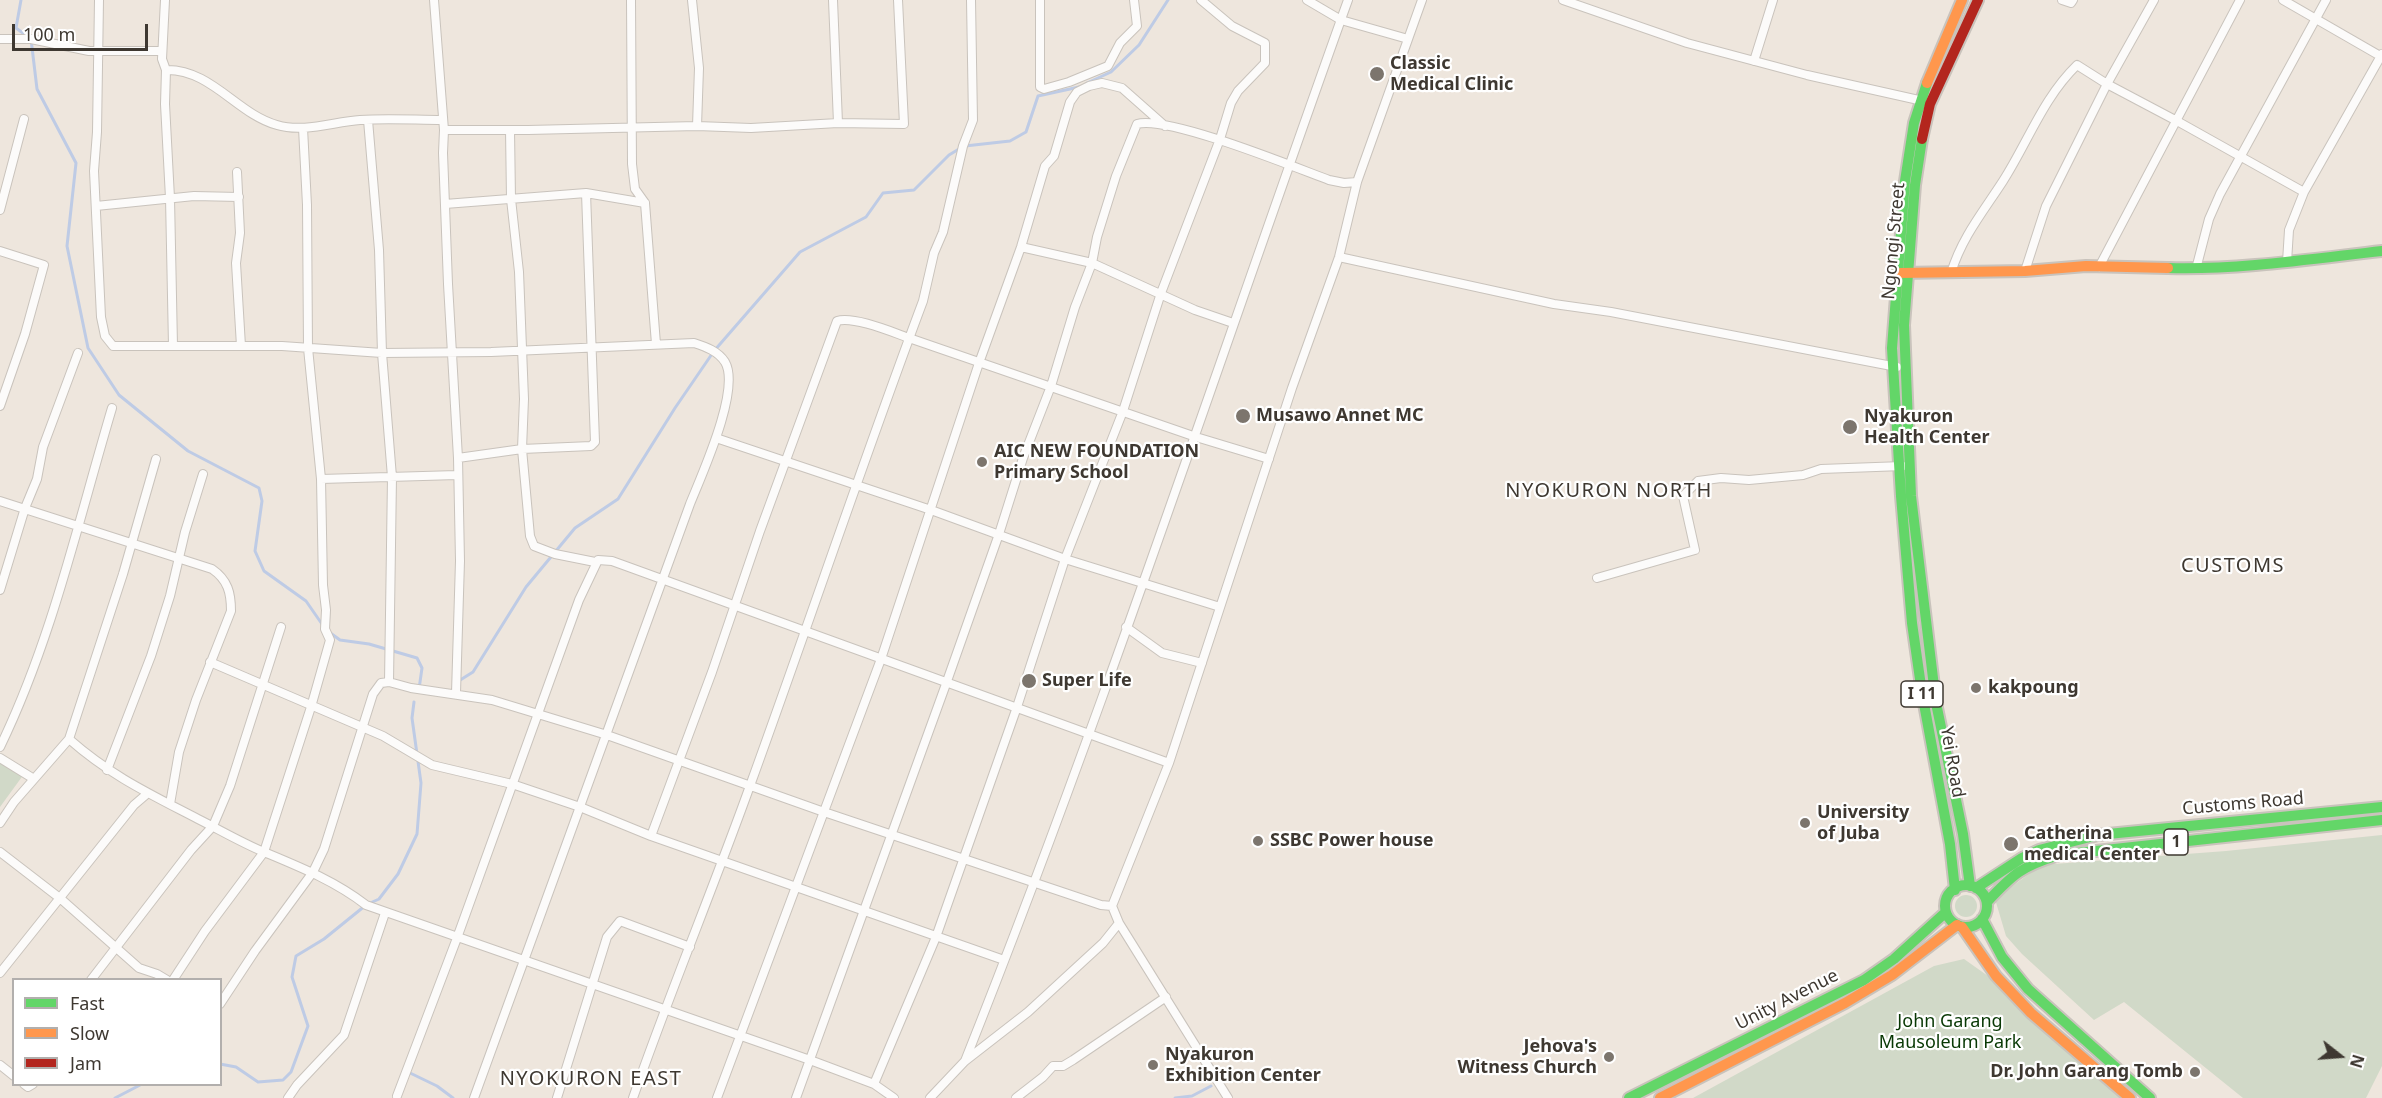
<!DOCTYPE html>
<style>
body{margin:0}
#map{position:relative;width:2382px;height:1098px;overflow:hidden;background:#eee6dd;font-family:"Noto Sans",sans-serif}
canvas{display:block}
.legend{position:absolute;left:12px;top:978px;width:210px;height:108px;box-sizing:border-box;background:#fff;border:2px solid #b2afad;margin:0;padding:8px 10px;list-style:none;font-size:18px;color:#3e3831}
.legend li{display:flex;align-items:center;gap:12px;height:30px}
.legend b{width:30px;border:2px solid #b2afad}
.north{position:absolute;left:2310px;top:1026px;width:60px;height:60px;-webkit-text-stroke:4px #fff;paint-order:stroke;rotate:107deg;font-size:16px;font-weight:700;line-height:24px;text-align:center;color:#3e3831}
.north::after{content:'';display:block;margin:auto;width:21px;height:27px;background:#3e3831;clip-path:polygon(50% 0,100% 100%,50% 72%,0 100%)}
.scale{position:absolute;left:12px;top:24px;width:136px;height:27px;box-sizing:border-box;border:3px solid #3e3831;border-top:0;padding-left:8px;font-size:18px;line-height:21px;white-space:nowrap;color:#3e3831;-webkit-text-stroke:4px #fff;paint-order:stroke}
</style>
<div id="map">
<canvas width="2382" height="1098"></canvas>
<ul class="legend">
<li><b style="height:8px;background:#63d668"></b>Fast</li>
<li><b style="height:8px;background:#ff974d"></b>Slow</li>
<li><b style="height:8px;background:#b3261e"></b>Jam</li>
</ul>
<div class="north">N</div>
<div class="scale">100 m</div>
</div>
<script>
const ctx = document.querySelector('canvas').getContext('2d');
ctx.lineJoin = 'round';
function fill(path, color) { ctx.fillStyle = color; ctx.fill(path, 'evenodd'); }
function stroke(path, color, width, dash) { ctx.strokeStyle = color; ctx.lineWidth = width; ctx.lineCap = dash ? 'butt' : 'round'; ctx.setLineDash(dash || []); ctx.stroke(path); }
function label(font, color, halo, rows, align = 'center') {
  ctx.font = font + ' "Noto Sans",sans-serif'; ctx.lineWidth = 4.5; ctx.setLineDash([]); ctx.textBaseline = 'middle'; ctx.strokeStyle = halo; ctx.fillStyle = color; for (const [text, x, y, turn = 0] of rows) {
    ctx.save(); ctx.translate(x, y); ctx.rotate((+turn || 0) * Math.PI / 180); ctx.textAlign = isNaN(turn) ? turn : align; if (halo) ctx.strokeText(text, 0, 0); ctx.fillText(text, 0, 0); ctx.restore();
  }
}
const green = new Path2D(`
 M 0,760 L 24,774 L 0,807 Z
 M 2382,835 L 2382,1066 L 2366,1098 L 2243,1098 L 2124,1002 L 2094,1020 L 2022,954 L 2006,936 L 1995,899 L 2041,865 L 2226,851 Z
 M1955 906a11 11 0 1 1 22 0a11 11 0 1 1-22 0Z
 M 1964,959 L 1988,976 L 2124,1098 L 1693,1098 L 1934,966 Z`);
const stream = new Path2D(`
 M 21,0 L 16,28 L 31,39 L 37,89 L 76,163 L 67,246 L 88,348 L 119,395 L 188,451 L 259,488 L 262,501 L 255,551 L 264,571 L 306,601 L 324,627
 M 1087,83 L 1111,72 L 1139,45 L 1168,0
 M 965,146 L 1010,141 L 1026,132 L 1038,96 L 1079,87
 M 329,632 L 340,640 L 369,644 L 417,658 L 422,668 L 419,689
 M 457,682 L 473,672 L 526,587 L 575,528 L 618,499 L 675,408 L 714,351 L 800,252 L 866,217 L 883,193 L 914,190 L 949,155 L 959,149
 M 220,1064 L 236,1067 L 258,1082 L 283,1080 L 291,1072 L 308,1026 L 292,977 L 296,956 L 324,939 L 366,905 L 379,899 L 398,874 L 417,834 L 421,783 L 412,718 L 414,702
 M 408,1072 L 437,1086 L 453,1098
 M 115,1098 L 142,1084
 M 1175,1098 L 1192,1096 L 1211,1086`);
const street = new Path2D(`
 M 99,0 L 97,132 L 94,171 L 101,317 L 105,336 L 113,346 L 282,346 L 382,353 L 491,352 L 694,343 C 706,347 718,351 725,362 C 741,389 702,474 690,504 L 474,1098
 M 165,0 L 162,59 L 166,70 L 165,104 L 170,198 L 173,346
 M 434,0 L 444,130 L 443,153 L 448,284 L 458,458 L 460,561 L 456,693
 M 631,0 L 632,164 L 635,189 L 645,203 L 656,344
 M 692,0 L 699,68 L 697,126
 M 833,0 L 838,123
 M 1040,0 L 1040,87 L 1044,89 L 1069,82 L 1108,66 L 1120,43 L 1137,26 L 1134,0
 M 1307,0 L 1341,20 L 1408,39
 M 1563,0 L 1687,43 L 1807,75 L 1923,101
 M 2062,0 L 2071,3 L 2073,0
 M 2283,0 L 2382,57
 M 0,39 L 31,39 L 89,51 L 162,51
 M 1754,61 L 1773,0
 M 166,70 C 211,69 237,114 277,125 C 303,133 333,122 360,120 C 387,118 416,120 443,120
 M 368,120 L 379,250 L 382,353 L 392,477 L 389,682
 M 444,130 L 528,130 L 697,126 L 751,128 L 838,123 L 904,124 L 898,0
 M 510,130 L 511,199 L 519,272 L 524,399 L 522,449 L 530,536 L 534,546 L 555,554 L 595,562
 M 237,172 L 240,233 L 236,263 L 241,346
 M 445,204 L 586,193 L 645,203
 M 96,206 L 194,196 L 239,197
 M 0,210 L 24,119
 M 0,251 L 44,265 L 25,334 L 0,406
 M 1339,257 L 1554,304 L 1611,312 L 1897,367
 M 2287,262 L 2289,230 L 2304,192 L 2382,54
 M 2099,267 L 2240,0
 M 2196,269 L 2209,219 L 2220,194 L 2326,0
 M 2025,271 L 2046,206 L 2107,84 L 2154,0
 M 1951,273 C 1962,237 1983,212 2003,181 C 2028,142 2043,98 2077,65 L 2107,84 L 2177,121 L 2304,192
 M 1233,323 L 1195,310 L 1092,263 L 1097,237 L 1116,176 L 1137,124 C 1167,115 1294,167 1329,180 L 1344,183 L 1357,182
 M 716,438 L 931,510 L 1065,559 L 1220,607
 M 458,458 L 522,449 L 591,446 L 595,442 L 586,193
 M 321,479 L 457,475
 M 0,501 L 212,569 C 228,580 231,593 231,611 L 196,700 L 179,752 L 170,804
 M 1597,578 L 1695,550 L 1683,496 L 1698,481 L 1721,478 L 1749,480 L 1803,475 L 1821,469 L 1903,466
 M 0,590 L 25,508 L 37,479 L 43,447 L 78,353
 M 1126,627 L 1162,653 L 1202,663
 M 210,662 L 383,736 L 432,765 L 512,784 L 580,807 L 651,836 L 1004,960
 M 69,739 C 111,776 150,794 198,819 C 220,830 242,843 264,852 C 300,867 335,881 366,905 L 810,1060 L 874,1084 L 894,1098
 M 0,747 C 52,640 78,522 112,408
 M 0,758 L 34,779
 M 107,770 L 151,656 L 170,596 L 185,532 L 203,474
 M 0,823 L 14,802 L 69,739 L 123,574 L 156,459
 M 651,836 L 712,672 L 760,531 L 837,321 C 854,316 892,332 909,338 L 1196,437 L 1269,459
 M 0,852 L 61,899 L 139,968 L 157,974 L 167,980
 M 0,973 L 134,805 L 148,793
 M 91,980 L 191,850 L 213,826 L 230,786 L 281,627
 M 173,980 L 205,931 L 264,852 L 311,707 L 330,640 L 325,629 L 326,610 L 323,585 L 321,479 L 308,348 L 307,205 L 303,128
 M 220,1004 L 255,951 L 313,872 L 324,849 L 373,694 L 381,683 L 389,682 L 411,688 L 492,700 L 607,735 L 824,812 L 1101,905 L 1112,906
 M 965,1061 C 1104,712 1221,354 1348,0
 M 0,1065 L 14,1076
 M 24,1084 L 28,1087 L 33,1084
 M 874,1084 L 936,937 L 1017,707 L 1065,559 L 1123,411 L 1161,293 L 1220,139 L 1231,103 L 1238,91 L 1265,63 L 1265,43 L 1232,26 L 1201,0
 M 397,1096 L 457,938 L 579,600 L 598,560 L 612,561 L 1169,763
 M 288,1098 L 297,1085 L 344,1035 L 385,913
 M 557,1098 L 607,937 L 620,921 L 690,947
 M 633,1098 C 670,992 713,889 751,783 C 809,623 863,461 923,301 L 934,253 L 943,232 L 963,146 L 973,120 L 971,0
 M 717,1098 L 881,659 L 979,363 L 1021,247 L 1045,166 L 1054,156 L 1070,102 L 1077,92 L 1089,86 L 1102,83 L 1122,88 L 1165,126
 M 796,1098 L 946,684 L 999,534 L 1023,458 L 1051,386 L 1075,307 L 1092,263 L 1021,247
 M 930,1098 L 965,1061 L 1028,1012 L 1103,943 L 1119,923
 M 1016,1098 L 1043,1077 L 1053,1066 L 1063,1066 L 1073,1060 L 1166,997
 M 1228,1098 L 1119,923 L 1112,906 L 1169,763 L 1292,388 L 1339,257 L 1357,182 L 1422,0`);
const fast = new Path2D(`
 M 1927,83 L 1914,123 L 1905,181 L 1892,348 L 1901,496 L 1912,623 L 1922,693 L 1950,844 L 1955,890
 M 1922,139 L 1915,185 L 1904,325 L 1911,496 L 1936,703 L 1963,834 L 1970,886
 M 2168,268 C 2239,270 2311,259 2382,251
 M1945 906a21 21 0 1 1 42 0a21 21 0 1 1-42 0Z
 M 1976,888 L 2022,858 L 2039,850 L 2098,835 L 2382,807
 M 1987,902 C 2013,874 2022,866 2059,855 L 2382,820
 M 1982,919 L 2002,957 L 2028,989 L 2150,1098
 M 1629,1098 L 1864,980 L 1894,959 L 1946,912`);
const slow = new Path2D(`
 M 1927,83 L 1962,0
 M 1900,273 L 2025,271 L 2086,266 L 2168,268
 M 1962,927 L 1996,976 L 2031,1013 L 2130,1098
 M 1660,1098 L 1845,1003 L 1892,975 L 1957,925`);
const jam = new Path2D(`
 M 1922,139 L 1930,104 L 1978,0`);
const markers = [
 [1377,74,8,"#7c756d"],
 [1243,416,8,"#7c756d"],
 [1850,427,8,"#7c756d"],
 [982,462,6,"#7c756d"],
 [1029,681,8,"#7c756d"],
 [1976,688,6,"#7c756d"],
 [1805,823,6,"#7c756d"],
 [1258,841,6,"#7c756d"],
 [2011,844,8,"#7c756d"],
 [1609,1057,6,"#7c756d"],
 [1153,1065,6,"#7c756d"],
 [2195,1072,6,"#7c756d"]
];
const shields = [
 [1922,694,42],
 [2176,842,24]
];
const shieldNames = [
 ["I 11",1922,694],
 ["1",2176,842]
];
const poiNames = [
 ["Classic",1390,64],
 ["Medical Clinic",1390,85],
 ["Musawo Annet MC",1256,416],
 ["Nyakuron",1864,417],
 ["Health Center",1864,438],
 ["AIC NEW FOUNDATION",994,452],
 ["Primary School",994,473],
 ["Super Life",1042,681],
 ["kakpoung",1988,688],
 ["University",1817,813],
 ["of Juba",1817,834],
 ["Catherina",2024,834],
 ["medical Center",2024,855],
 ["SSBC Power house",1270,841],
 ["Jehova's",1597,1047,"right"],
 ["Witness Church",1597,1068,"right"],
 ["Nyakuron",1165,1055],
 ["Exhibition Center",1165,1076],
 ["Dr. John Garang Tomb",2183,1072,"right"]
];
const streetNames = [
 ["Ngongi Street",1894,241,-85],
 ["Yei Road",1952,762,80],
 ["Customs Road",2243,804,-5],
 ["Unity Avenue",1787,1000,-27]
];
const parkNames = [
 ["John Garang",1950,1022],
 ["Mausoleum Park",1950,1043]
];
const neighbourhoodNames = [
 ["NYOKURON NORTH",1609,491],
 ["CUSTOMS",2233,566],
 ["NYOKURON EAST",591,1079]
];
fill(green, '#d1d9c8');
stroke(stream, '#becbe5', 3);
stroke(street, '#c9c3bc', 10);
stroke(fast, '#c9c3bc', 14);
stroke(slow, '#c9c3bc', 14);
stroke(jam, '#c9c3bc', 14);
stroke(street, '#fcfbfa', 8);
stroke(fast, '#63d668', 10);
stroke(slow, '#ff974d', 10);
stroke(jam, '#b3261e', 10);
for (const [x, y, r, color] of markers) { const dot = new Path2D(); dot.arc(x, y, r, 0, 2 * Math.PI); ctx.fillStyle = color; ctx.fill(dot); stroke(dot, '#fff', 2); }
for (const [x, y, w] of shields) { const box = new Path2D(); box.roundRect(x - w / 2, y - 13, w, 26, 4.5); ctx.fillStyle = '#fff'; ctx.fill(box); stroke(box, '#3e3831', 1.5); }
label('bold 16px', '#3e3831', null, shieldNames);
label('bold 18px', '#3e3831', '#fff', poiNames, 'left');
label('18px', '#3e3831', '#fff', streetNames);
label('18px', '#083804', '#fff', parkNames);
ctx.letterSpacing = '1.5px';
label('20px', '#3e3831', '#fff', neighbourhoodNames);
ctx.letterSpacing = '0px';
</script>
